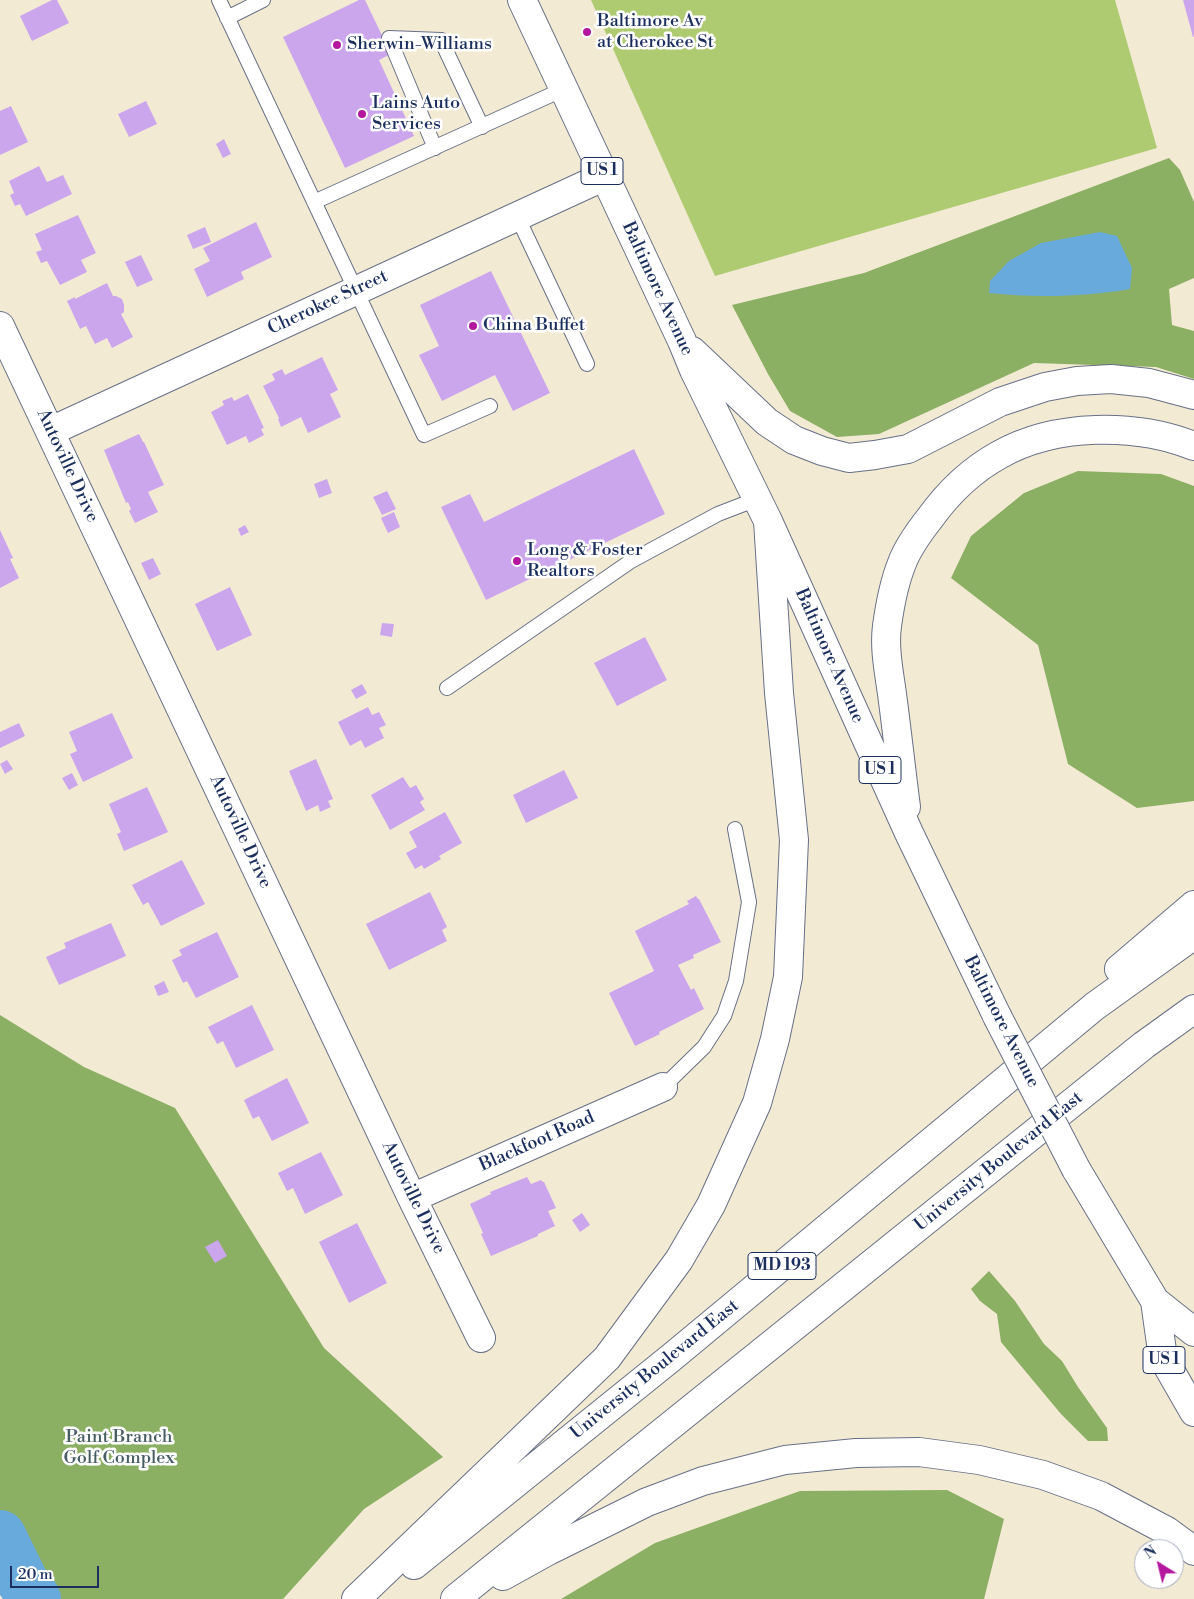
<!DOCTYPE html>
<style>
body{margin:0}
#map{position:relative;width:1194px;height:1599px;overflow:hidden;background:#f3ead4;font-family:"Libre Bodoni",serif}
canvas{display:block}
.north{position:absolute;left:1134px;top:1539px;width:50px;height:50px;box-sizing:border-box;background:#fff;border:1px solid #a4acbf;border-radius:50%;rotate:324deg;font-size:14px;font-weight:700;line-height:20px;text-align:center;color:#1b2f5e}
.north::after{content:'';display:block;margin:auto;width:18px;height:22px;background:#b5179e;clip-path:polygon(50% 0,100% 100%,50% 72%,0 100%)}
.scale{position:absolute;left:10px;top:1566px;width:89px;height:22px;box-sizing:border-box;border:2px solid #1b2f5e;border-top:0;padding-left:6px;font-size:15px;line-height:18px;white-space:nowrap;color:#1b2f5e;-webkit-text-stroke:4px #fff;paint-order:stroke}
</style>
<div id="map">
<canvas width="1194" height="1599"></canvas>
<div class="north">N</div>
<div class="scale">20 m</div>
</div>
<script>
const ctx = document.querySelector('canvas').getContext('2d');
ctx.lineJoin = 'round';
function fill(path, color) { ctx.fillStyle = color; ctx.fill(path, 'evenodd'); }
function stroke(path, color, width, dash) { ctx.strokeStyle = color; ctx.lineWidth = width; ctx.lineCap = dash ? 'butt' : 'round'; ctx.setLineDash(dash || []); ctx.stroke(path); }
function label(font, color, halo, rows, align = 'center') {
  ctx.font = font + ' "Libre Bodoni",serif'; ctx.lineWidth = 5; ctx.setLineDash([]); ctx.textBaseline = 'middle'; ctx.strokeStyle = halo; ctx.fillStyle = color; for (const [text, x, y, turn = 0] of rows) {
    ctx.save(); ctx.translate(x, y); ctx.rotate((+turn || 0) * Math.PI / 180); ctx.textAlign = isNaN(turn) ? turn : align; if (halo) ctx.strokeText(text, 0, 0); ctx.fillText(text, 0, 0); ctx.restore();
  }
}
const green = new Path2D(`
 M 591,0 L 1115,0 L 1157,148 L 715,276 Z`);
const forest = new Path2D(`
 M 1169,158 L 1180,170 L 1194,202 L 1194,278 L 1169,289 L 1172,325 L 1194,331 L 1194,379 L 1156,367 L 1034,363 L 879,434 L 837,437 L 790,411 L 768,374 L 732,305 L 864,273 Z
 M 1078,471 L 1161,474 L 1194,486 L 1194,801 L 1137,808 L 1068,764 L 1038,645 L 951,578 L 971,536 L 1024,493 Z
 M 0,1015 L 84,1067 L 175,1108 L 324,1348 L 443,1457 L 364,1509 L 283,1599 L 20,1599 L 0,1570 Z
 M 989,1271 L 1015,1301 L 1044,1344 L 1062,1361 L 1078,1387 L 1107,1428 L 1108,1441 L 1088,1441 L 1061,1414 L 1001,1342 L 997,1314 L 980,1301 L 971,1289 Z
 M 947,1490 L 1004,1519 L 984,1599 L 561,1599 L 655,1543 L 800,1491 Z`);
const water = new Path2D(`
 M 1100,232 L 1117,236 L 1132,268 L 1130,289 C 1085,297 1035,298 989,293 L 990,281 L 1009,261 L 1041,243 Z`);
const river = new Path2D(`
 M 0,1536 L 22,1581 L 35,1599`);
const building = new Path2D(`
 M 52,0 L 57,0 L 69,23 L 32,41 L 20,16 Z
 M 359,0 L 365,0 L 391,54 L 379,60 L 414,136 L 345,168 L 283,37 Z
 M 1183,0 L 1194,0 L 1194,37 L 1193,37 Z
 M 146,101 L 157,124 L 129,137 L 118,114 Z
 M 11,106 L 28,142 L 0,155 L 0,111 Z
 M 224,139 L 231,154 L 223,158 L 216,144 Z
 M 39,166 L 47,182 L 63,175 L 72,194 L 26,216 L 20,204 L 15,206 L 10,195 L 14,193 L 9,181 Z
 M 78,215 L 96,253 L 81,260 L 87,272 L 60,285 L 47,261 L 41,263 L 36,252 L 42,250 L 35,234 Z
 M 256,222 L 272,257 L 241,272 L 244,279 L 207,297 L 194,269 L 210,261 L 203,248 Z
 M 205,227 L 211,242 L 193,249 L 187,235 Z
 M 141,255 L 153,280 L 137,287 L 125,262 Z
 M 491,271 L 550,393 L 513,411 L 495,375 L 442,401 L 419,355 L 439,346 L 420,305 Z
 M 107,283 L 113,296 L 116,296 L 122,299 L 124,305 L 124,312 L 121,314 L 133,337 L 112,348 L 107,338 L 95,344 L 86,326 L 80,329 L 67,301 L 75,297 L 75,299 Z
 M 322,357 L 338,390 L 330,394 L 341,417 L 308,433 L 301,417 L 281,427 L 278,419 L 279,418 L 263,386 L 275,380 L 272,374 L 282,369 L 285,375 Z
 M 248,394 L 264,428 L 261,429 L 264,435 L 249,443 L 246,436 L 227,445 L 211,412 L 224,405 L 222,401 L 232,397 L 234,401 Z
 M 139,434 L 143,442 L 144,442 L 164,485 L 148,492 L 158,512 L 135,523 L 129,511 L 131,509 L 128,502 L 126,503 L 104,450 Z
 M 634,449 L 665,514 L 486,600 L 441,507 L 470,494 L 484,522 Z
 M 327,479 L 332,493 L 319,498 L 314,484 Z
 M 387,491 L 396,509 L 382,515 L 373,497 Z
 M 394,512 L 400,527 L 388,533 L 381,518 Z
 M 245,525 L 249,532 L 241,536 L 238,529 Z
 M 0,530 L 13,558 L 10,559 L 19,578 L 0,588 Z
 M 153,558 L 161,574 L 149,580 L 141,563 Z
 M 230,587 L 252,635 L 217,651 L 195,604 Z
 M 382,623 L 394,624 L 392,637 L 380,635 Z
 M 645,637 L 667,680 L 617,706 L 594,663 Z
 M 362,684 L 367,693 L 356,699 L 351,690 Z
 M 368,707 L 372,715 L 379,712 L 386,725 L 379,728 L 384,738 L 365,748 L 361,740 L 350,746 L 338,722 Z
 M 112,713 L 133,758 L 83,782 L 70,754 L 77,751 L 69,732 Z
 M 19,723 L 25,736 L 0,748 L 0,732 Z
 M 316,759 L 333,799 L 328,801 L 331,807 L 320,812 L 318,805 L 306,811 L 289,771 Z
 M 7,760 L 13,769 L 5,774 L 0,764 Z
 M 564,770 L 578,798 L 526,823 L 513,795 Z
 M 72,773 L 78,785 L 69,790 L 62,778 Z
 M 403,777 L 410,788 L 416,785 L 424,799 L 420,802 L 425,810 L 390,830 L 371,795 Z
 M 147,787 L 168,832 L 124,851 L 117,834 L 121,832 L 109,804 Z
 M 445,812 L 462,843 L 439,856 L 441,859 L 424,869 L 422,865 L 415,869 L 406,853 L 417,847 L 409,832 Z
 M 182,860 L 205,904 L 161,926 L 148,902 L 143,905 L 132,885 Z
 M 430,892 L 447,927 L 442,930 L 447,941 L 389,970 L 366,924 Z
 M 696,896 L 698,899 L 699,899 L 721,942 L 693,955 L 694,958 L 678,965 L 691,990 L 694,988 L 704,1009 L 659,1032 L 660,1034 L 635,1046 L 609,993 L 654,971 L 635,931 L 689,904 L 687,901 Z
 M 111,923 L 126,956 L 59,985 L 46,957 L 66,948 L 64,943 Z
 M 217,932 L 239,977 L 196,998 L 187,981 L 183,983 L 172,960 L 182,955 L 179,950 Z
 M 164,981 L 169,992 L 158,996 L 154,986 Z
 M 252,1005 L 274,1050 L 236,1068 L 223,1041 L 217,1044 L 208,1027 Z
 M 287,1078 L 309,1123 L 272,1141 L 259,1116 L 253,1119 L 244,1100 Z
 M 321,1152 L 343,1195 L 305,1214 L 293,1188 L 287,1191 L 278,1173 Z
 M 527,1177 L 531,1184 L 541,1180 L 543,1182 L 544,1182 L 556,1208 L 548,1211 L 555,1226 L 538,1234 L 538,1236 L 491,1256 L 481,1234 L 483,1233 L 470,1204 L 491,1194 L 490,1192 Z
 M 582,1213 L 590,1225 L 580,1232 L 572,1220 Z
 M 357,1223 L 387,1283 L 349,1303 L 319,1242 Z
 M 218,1240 L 227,1256 L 215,1263 L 205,1247 Z`);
const lane = new Path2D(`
 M 219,0 L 424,435 L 490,406
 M 227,18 L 263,0
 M 435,148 L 389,38 L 441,40 L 482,127
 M 314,202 L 564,89
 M 517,216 L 587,364
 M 447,688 L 631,561 L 718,514 L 757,499
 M 663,1087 L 704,1047 L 724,1016 L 736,981 L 749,902 L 735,829`);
const street = new Path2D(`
 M 0,326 L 412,1198 L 481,1338
 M 51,431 L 605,176
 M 412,1198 L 663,1087`);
const primary = new Path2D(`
 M 522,0 L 682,341 L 694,370 L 768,521 L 909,833 L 997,1016
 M 692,351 L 767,422 L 794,440 L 822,451 L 849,458 L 875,455 L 908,449 L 1000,402 L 1045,387 L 1077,381 L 1111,379 L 1149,383 L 1194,395
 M 906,807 C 901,769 897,731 892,694 C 889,672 884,648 887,626 C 890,604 894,583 902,563 C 908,547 919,532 930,518 C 948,493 972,470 999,455 C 1055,423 1136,423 1194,446
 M 1119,969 L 1194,905
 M 1076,1169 L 1155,1301 L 1194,1332
 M 1155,1301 L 1163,1358 L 1194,1412
 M 414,1565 L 672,1357 L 1095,1006 L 1194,935
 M 503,1576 L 548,1551 L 647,1502 L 703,1481 L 785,1460 L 856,1453 L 919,1452 L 979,1460 L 1043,1475 L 1101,1496 L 1167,1531 L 1194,1551
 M 356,1599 L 607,1358 L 679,1260 L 711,1205 L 757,1103 L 775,1039 L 788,977 L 794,840 L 779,693 L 768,521
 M 455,1599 L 1144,1045 L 1194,1009`);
const primaryBridge = new Path2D(`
 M 997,1016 L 1076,1169`);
const markers = [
 [587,32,5,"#b5179e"],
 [337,45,5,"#b5179e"],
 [362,114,5,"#b5179e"],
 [473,326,5,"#b5179e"],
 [517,561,5,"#b5179e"]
];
const shields = [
 [602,171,42],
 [880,770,42],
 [782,1266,68],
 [1164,1360,42]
];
const shieldNames = [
 ["US 1",602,171],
 ["US 1",880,770],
 ["MD 193",782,1266],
 ["US 1",1164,1360]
];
const poiNames = [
 ["Baltimore Av",597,22],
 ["at Cherokee St",597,43],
 ["Sherwin-Williams",347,45],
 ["Lains Auto",372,104],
 ["Services",372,125],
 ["China Buffet",483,326],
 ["Long & Foster",527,551],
 ["Realtors",527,572]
];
const streetNames = [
 ["Baltimore Avenue",657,289,65],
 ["Cherokee Street",328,303,-25],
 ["Autoville Drive",67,466,65],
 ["Baltimore Avenue",829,656,66],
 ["Autoville Drive",240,832,65],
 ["Baltimore Avenue",1001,1022,63],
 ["Blackfoot Road",537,1142,-24],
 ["University Boulevard East",999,1162,-39],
 ["Autoville Drive",413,1198,64],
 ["University Boulevard East",655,1370,-39]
];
const parkNames = [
 ["Paint Branch",119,1438],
 ["Golf Complex",119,1459]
];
fill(green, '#afcb71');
fill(forest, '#8baf63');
fill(water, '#68aadc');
stroke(river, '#68aadc', 52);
fill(building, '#cca6ed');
stroke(lane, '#677087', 16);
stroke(street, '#677087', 30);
stroke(primary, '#677087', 30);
stroke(lane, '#fff', 14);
stroke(street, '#fff', 28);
stroke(primary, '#fff', 28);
stroke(primaryBridge, '#677087', 30, []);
stroke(primaryBridge, '#fff', 28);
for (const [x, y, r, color] of markers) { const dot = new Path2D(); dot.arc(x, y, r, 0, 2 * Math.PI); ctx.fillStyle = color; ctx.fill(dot); stroke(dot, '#fff', 2); }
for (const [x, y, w] of shields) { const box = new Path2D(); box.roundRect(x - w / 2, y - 13.5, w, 27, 4); ctx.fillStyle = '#fff'; ctx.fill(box); stroke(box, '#1b2f5e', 1); }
label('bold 16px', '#1b2f5e', null, shieldNames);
label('18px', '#1b2f5e', '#fff', poiNames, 'left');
label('18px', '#1b2f5e', '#fff', streetNames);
label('18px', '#475e64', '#fff', parkNames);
</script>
